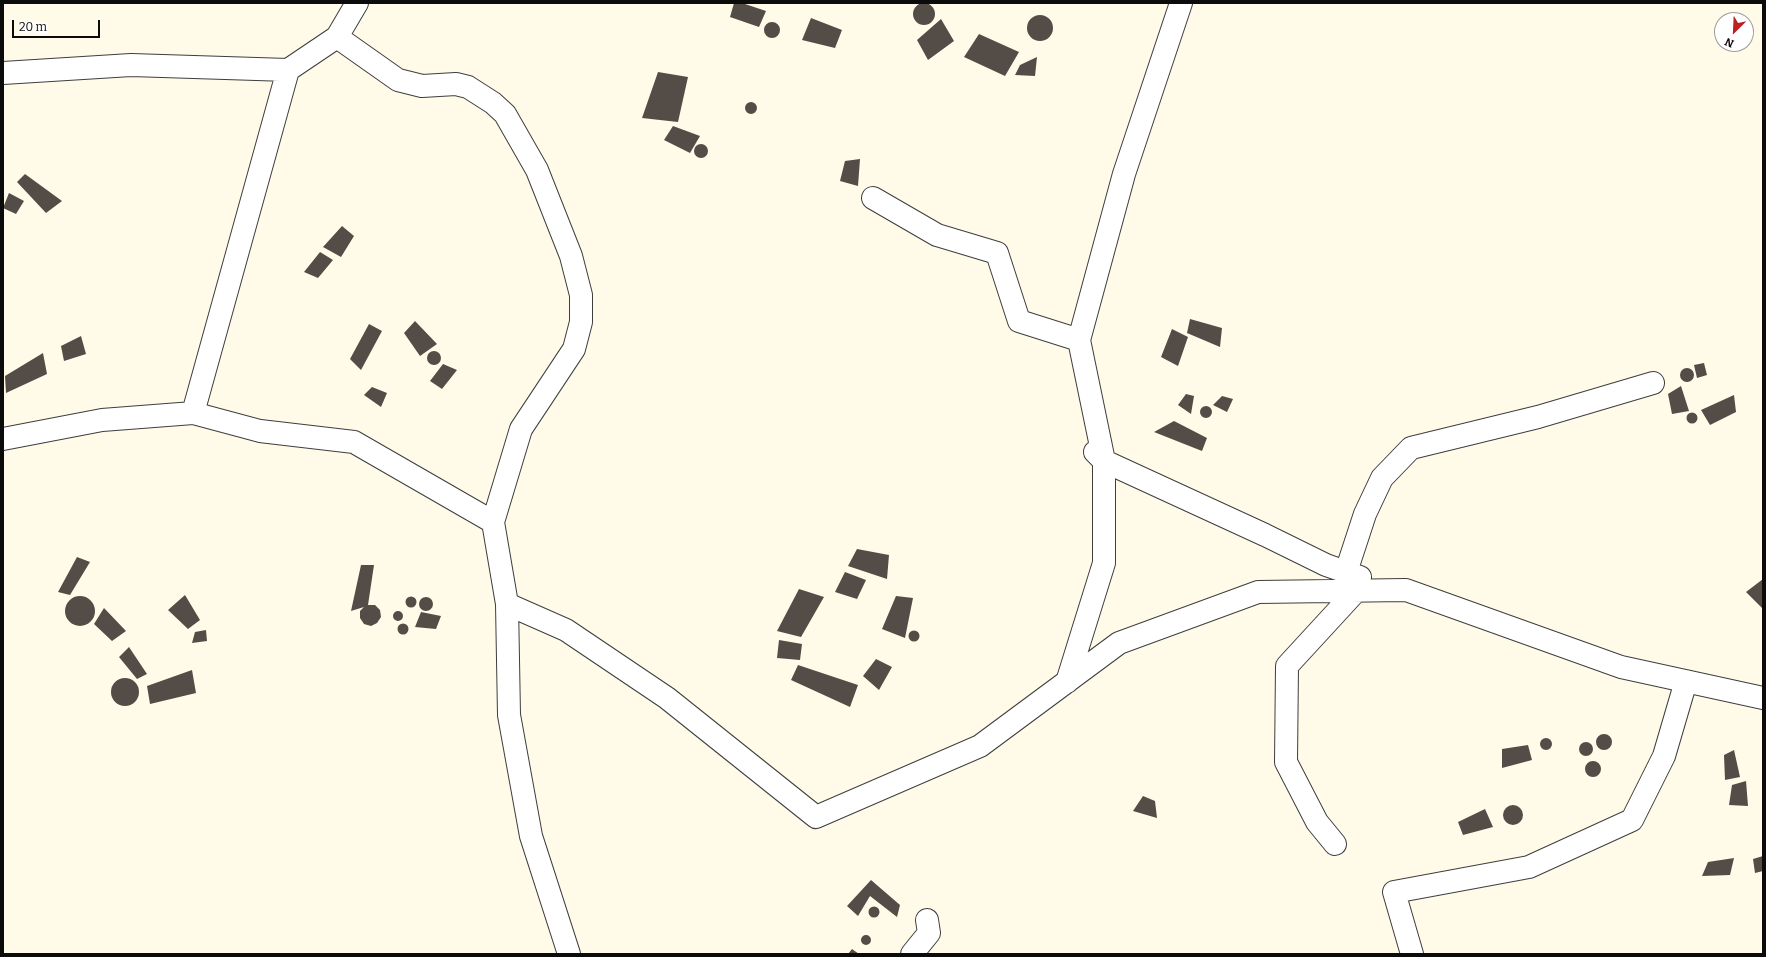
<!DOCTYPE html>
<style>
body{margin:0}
#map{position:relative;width:1766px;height:957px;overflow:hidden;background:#fffbe8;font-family:Bitter,serif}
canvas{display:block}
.frame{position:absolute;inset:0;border:4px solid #0b0b0b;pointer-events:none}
.north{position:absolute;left:1714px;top:12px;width:40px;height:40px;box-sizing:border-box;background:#fff;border:1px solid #9d9d9d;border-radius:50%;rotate:204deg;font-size:11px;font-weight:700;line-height:16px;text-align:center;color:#0b0b0b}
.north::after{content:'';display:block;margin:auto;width:14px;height:18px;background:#be1f21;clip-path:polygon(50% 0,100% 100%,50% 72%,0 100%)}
.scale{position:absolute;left:12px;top:20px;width:88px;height:18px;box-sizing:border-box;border:2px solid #0b0b0b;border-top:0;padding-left:5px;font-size:12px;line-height:14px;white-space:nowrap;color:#0b0b0b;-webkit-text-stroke:3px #fff;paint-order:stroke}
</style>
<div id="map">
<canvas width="1766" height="957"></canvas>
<div class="frame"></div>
<div class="north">N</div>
<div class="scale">20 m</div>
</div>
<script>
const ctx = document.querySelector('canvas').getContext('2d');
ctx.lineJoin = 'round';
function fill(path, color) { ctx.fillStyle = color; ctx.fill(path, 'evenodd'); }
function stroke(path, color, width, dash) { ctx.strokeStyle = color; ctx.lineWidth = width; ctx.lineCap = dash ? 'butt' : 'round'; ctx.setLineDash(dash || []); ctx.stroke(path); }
const building = new Path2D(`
 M913 14a11 11 0 1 1 22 0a11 11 0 1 1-22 0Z
 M 734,3 L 742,3 L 766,11 L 759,27 L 730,17 Z
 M1027 28a13 13 0 1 1 26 0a13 13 0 1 1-26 0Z
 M 811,18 L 842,30 L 835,48 L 802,40 Z
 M 941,19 L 954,41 L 928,60 L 917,40 Z
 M764 30a8 8 0 1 1 16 0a8 8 0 1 1-16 0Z
 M 979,34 L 1019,52 L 1005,76 L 964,57 Z
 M 1037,57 L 1035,76 L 1015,75 L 1020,65 Z
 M 658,72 L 688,77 L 678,122 L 642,118 Z
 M745 108a6 6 0 1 1 12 0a6 6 0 1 1-12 0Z
 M 673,126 L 700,136 L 690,153 L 664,140 Z
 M694 151a7 7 0 1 1 14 0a7 7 0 1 1-14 0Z
 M 860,159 L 858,186 L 840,181 L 845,161 Z
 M 25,174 L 62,201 L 46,213 L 17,182 Z
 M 9,193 L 24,201 L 16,214 L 3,208 Z
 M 342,226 L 354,236 L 341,257 L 323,247 Z
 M 320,252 L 333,260 L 318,278 L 304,272 Z
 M 1190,319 L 1222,328 L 1220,347 L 1187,333 Z
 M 415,321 L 437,344 L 420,356 L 404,333 Z
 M 369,324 L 382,331 L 361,370 L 350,359 Z
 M 1172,329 L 1188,337 L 1178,366 L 1161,357 Z
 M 81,336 L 86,354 L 64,361 L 61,346 Z
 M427 358a7 7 0 1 1 14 0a7 7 0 1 1-14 0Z
 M 43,353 L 47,374 L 6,393 L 5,376 Z
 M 1704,363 L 1707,375 L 1697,378 L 1694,365 Z
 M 443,364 L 457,370 L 442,389 L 430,381 Z
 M1680 375a7 7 0 1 1 14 0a7 7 0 1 1-14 0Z
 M 1681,386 L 1689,411 L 1672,414 L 1668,394 Z
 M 372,387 L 387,393 L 381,407 L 364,395 Z
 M 1186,394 L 1194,396 L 1191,414 L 1178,405 Z
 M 1734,395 L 1736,412 L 1710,425 L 1701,410 Z
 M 1222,396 L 1233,399 L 1227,412 L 1213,405 Z
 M1200 412a6 6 0 1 1 12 0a6 6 0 1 1-12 0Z
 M1686.5 418a5.5 5.5 0 1 1 11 0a5.5 5.5 0 1 1-11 0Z
 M 1174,421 L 1207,438 L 1202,451 L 1154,432 Z
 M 857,549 L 889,555 L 887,579 L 848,566 Z
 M 77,557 L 90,562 L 70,595 L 58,592 Z
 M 361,565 L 374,565 L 368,605 L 375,605 L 380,610 L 381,617 L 377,623 L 371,626 L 364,624 L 360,618 L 360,611 L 364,607 L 351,611 Z
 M 845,572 L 866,580 L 857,599 L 835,592 Z
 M 1763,579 L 1763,609 L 1746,592 Z
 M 799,589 L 824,597 L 801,637 L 777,631 Z
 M 185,595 L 200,620 L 188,629 L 168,610 Z
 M65 611a15 15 0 1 1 30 0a15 15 0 1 1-30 0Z
 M 896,596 L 913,598 L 905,638 L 882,629 Z
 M405.5 602a5.5 5.5 0 1 1 11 0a5.5 5.5 0 1 1-11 0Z
 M419 604a7 7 0 1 1 14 0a7 7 0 1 1-14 0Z
 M 104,608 L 126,631 L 112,641 L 94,624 Z
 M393 616a5 5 0 1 1 10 0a5 5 0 1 1-10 0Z
 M 421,612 L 441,616 L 436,629 L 415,627 Z
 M397.5 629a5.5 5.5 0 1 1 11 0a5.5 5.5 0 1 1-11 0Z
 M 206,630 L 207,641 L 192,643 L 195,632 Z
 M908.5 636a5.5 5.5 0 1 1 11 0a5.5 5.5 0 1 1-11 0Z
 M 779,640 L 802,644 L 800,660 L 777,658 Z
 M 129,647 L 147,674 L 137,679 L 119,657 Z
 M 876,659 L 892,667 L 879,690 L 863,676 Z
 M 798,665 L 858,685 L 850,707 L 791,680 Z
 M 192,670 L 196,693 L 150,704 L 147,686 Z
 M111 692a14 14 0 1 1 28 0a14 14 0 1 1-28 0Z
 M1596 742a8 8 0 1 1 16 0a8 8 0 1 1-16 0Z
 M1540 744a6 6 0 1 1 12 0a6 6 0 1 1-12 0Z
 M1579 749a7 7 0 1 1 14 0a7 7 0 1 1-14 0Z
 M 1528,745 L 1532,760 L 1502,768 L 1502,749 Z
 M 1734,750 L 1740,777 L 1725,780 L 1724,755 Z
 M1585 769a8 8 0 1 1 16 0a8 8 0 1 1-16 0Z
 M 1746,781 L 1748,806 L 1729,805 L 1732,785 Z
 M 1143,796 L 1155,801 L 1157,818 L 1133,811 Z
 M1503 815a10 10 0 1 1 20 0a10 10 0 1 1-20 0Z
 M 1485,809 L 1493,827 L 1463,835 L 1458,822 Z
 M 1763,856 L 1763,871 L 1755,873 L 1753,859 Z
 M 1734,858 L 1730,875 L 1702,876 L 1708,862 Z
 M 871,880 L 900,905 L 897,917 L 870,896 L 858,916 L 847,906 Z
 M868.5 912a5.5 5.5 0 1 1 11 0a5.5 5.5 0 1 1-11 0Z
 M861 940a5 5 0 1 1 10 0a5 5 0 1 1-10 0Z
 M 852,949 L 859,954 L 848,954 Z`);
const minor = new Path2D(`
 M 337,37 L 357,3
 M 3,73 L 131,65 L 288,70
 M 873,198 L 937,235 L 997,253 L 1019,321 L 1079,340
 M 193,413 L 260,431 L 354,442 L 493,522
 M 3,439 L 102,420 L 193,413 L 288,70 L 337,37 L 398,80 L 422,86 L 456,84 L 468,87 L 493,103 L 505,114 L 537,170 L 571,256 L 581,295 L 581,322 L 574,349 L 521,429 L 493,522 L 507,604 L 566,630 L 667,698 L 816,817 L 980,746 L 1119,643 L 1258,592 L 1406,590 L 1621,667 L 1763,698
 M 1095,452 L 1104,461 L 1265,535 L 1326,565 L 1360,577
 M 1346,572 L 1365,514 L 1382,478 L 1411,448 L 1538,417 L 1653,383
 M 507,604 L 509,715 L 531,836 L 569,954
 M 1067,682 L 1104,563 L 1104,461 L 1079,340 L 1124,174 L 1181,3
 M 1335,844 L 1317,822 L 1286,762 L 1287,666 L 1356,591
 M 912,954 L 929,933 L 927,920
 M 1412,954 L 1394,892 L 1529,867 L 1632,820 L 1664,756 L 1686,681`);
fill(building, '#544c47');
stroke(minor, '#3e3e3e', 24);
stroke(minor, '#fff', 22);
</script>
